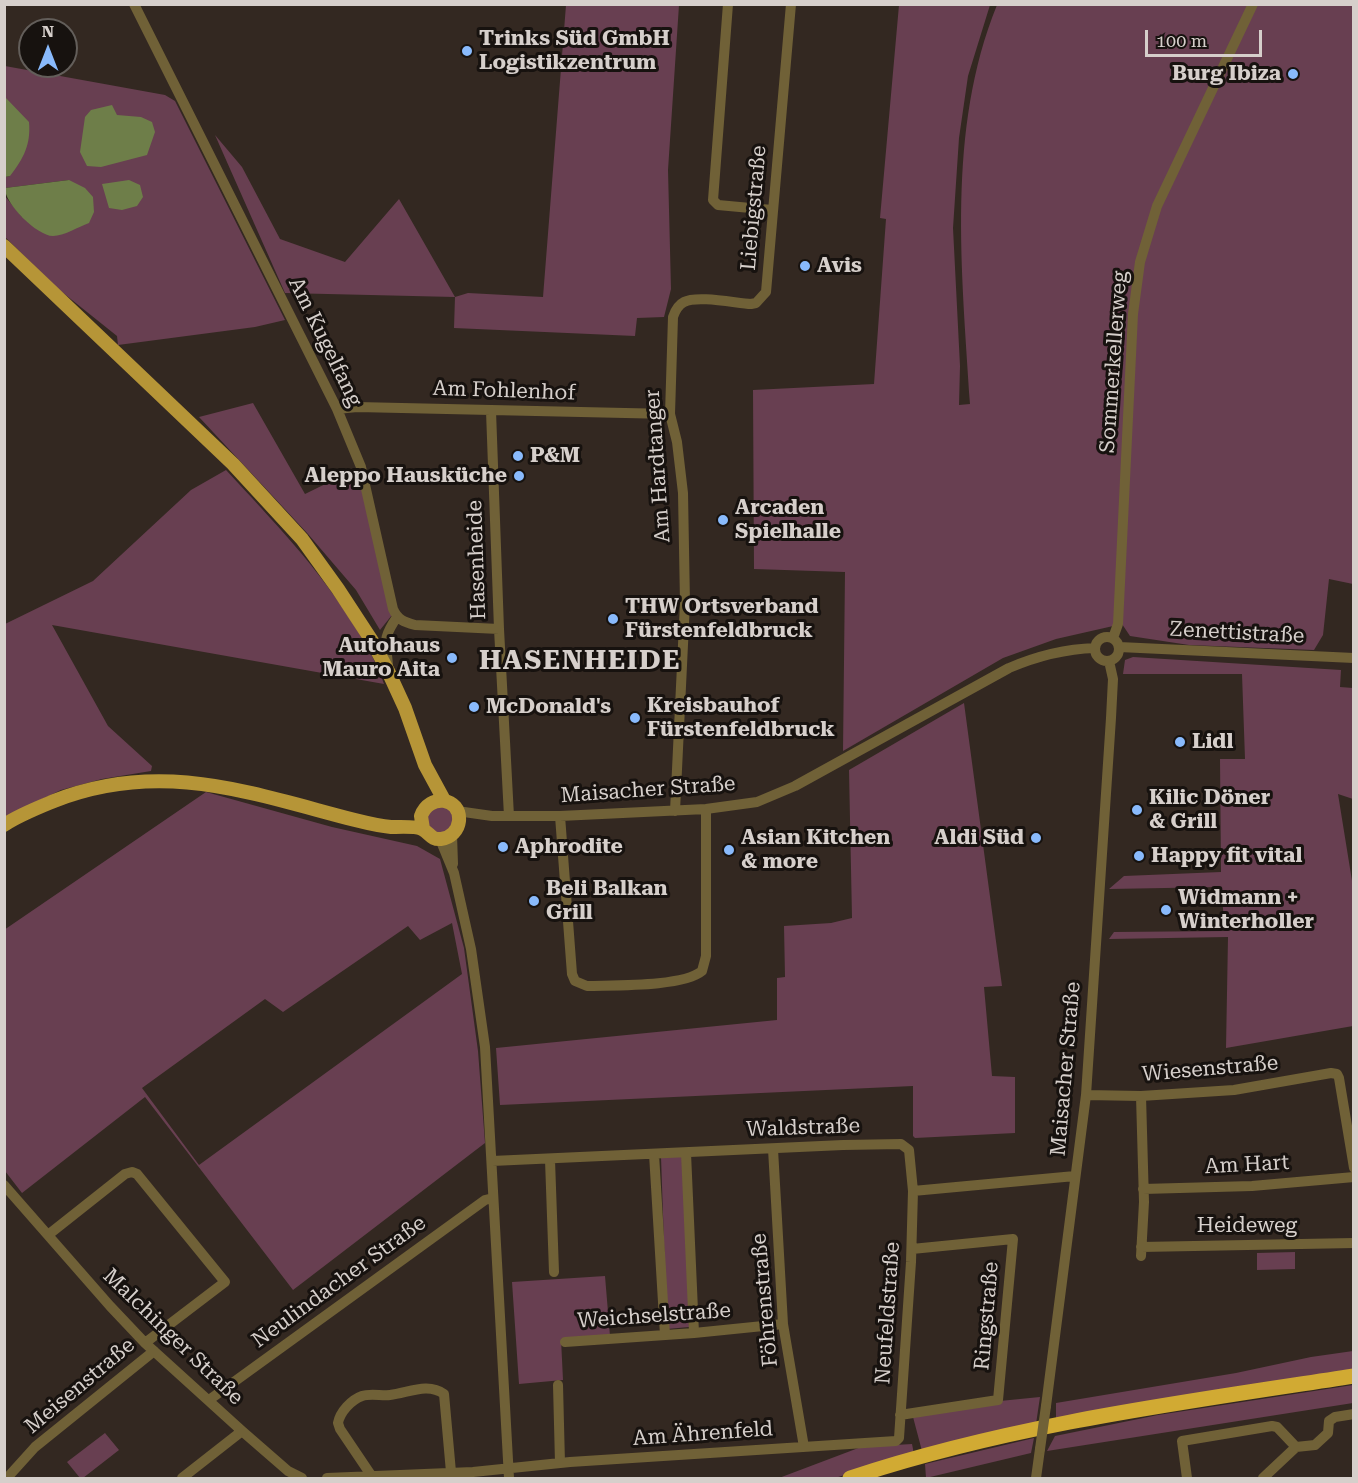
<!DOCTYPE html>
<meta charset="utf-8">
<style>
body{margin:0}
#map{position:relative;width:1358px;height:1483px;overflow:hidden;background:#332821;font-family:"Roboto Serif",serif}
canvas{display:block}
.frame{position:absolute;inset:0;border:6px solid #d6cfcb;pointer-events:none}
.north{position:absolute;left:18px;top:18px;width:60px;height:60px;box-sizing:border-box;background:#17120f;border:2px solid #635e5a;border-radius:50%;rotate:0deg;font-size:16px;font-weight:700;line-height:24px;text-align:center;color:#d6cfcb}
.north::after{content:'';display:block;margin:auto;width:21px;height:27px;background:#89bafc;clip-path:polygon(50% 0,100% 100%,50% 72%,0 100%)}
.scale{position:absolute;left:1145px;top:30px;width:117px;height:27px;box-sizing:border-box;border:3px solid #d6cfcb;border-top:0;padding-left:8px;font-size:18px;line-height:21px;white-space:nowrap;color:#d6cfcb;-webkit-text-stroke:4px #17120f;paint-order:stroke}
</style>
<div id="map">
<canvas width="1358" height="1483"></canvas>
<div class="frame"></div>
<div class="north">N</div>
<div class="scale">100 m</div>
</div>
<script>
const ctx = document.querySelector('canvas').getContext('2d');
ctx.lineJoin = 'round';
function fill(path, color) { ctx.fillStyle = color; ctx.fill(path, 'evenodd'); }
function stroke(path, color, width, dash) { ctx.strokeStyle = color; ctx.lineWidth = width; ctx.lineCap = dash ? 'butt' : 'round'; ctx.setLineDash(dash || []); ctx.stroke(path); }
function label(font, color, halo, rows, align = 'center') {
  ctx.font = font + ' "Roboto Serif",serif'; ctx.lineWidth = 6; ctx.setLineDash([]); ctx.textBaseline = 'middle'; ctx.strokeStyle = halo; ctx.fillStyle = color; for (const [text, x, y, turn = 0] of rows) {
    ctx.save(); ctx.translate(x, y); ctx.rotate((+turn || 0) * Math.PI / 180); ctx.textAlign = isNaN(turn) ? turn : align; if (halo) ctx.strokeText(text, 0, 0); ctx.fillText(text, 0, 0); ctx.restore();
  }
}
const green = new Path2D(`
 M 566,5 L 679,5 L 668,170 L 671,289 L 664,317 L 637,318 L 635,336 L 454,328 L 455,297 L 285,293 L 215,135 L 242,167 L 280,239 L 345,262 L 399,199 L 455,297 L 468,293 L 543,297 Z
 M 899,5 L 990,5 L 968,76 L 959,138 L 953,228 L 960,366 L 959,405 L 970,404 C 962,272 946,130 997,5 L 1353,5 L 1353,584 L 1329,579 L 1323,635 L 1314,650 L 1189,645 L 1130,636 L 1122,624 L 1056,639 L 1003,658 L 843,751 L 845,572 L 754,569 L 753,390 L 874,384 L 886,219 L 880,218 Z
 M 5,66 L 165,95 L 175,101 L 285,320 L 255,327 L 118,345 L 117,336 L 57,288 L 5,237 L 4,195 L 22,217 L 69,180 L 5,188 L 5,177 L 10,176 L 5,97 Z
 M 253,403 L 305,494 L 358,468 L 392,615 L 380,630 L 356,590 L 308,534 L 199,417 Z
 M 226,470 C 273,521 319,568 355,627 C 367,646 377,663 384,684 L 52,625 L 108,726 L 152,766 L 151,771 L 102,779 L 61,790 L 5,817 L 5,624 L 93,581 L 191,490 Z
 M 1133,657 L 1341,670 L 1340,687 L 1353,688 L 1353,799 L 1338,794 L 1353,887 L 1353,1026 L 1226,1048 L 1228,937 L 1109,939 L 1114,932 L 1225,931 L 1221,887 L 1109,889 L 1124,876 L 1221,872 L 1220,759 L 1245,759 L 1242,674 L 1123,674 L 1125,660 Z
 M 964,703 L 1002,986 L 984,987 L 992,1076 L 1015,1077 L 1015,1133 L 915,1138 L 913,1136 L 913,1086 L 500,1105 L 496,1048 L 777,1020 L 777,978 L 785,977 L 784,926 L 831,923 L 852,918 L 849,770 Z
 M 206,792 L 332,827 L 417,846 L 440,859 L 464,948 L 478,1051 L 485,1143 L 293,1290 L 145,1097 L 22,1193 L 5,1171 L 4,930 ZM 452,923 L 462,974 L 199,1165 L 142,1088 L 265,999 L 283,1012 L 408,926 L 420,940 Z
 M 431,807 L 449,807 L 454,820 L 447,832 L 438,833 L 429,829 L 425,815 Z
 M 684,1155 L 689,1327 L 667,1329 L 661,1157 Z
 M 1295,1252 L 1295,1269 L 1257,1270 L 1257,1253 Z
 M 605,1276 L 610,1336 L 561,1339 L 563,1380 L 519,1384 L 512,1282 Z
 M 1353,1351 L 1353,1369 L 1056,1421 L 1056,1403 L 1236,1373 L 1311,1357 Z
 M 1353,1385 L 1353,1403 L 1047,1451 L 1055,1436 L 1158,1415 Z
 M 1040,1397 L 1036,1424 L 922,1451 L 913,1417 L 1000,1401 Z
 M 105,1433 L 119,1450 L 83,1478 L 80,1478 L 67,1462 Z
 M 1034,1438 L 1031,1453 L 926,1478 L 925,1464 Z
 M 912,1444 L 914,1454 L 835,1478 L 779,1478 L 861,1447 Z`);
const water = new Path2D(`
 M 5,97 L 29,122 C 31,144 24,158 10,176 L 5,177 Z
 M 112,105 L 117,115 L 141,117 L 152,122 L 155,132 L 147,155 L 101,167 L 87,166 L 80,152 L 85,117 L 91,110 Z
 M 69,180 L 85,188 L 93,197 L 94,212 L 89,223 C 78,227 64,236 53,236 C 37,236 4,203 5,188 Z
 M 129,180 L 140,185 L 143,197 L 137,206 L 122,210 L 109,208 L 102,184 Z`);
const minor = new Path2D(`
 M 134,4 L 337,409 L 361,467 L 393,609 C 398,620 404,622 415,625 L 499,629
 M 728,4 L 713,200 L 718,205 L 772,210
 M 337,409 L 357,407 L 670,414
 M 491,411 L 499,629 L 509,816
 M1095 649a12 12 0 1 1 24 0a12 12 0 1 1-24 0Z
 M 1113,638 L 1118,624 L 1133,314 L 1140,262 L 1157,206 L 1253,4
 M 1119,647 L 1354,658
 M 388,665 C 386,641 382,639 397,617
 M 457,811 L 492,816 L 560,816 L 706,809 L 757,802 L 795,786 L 1009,668 C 1037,656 1064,649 1095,648
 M 675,811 L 685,603 L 683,493 L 677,442 L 670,414 L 673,317 C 675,311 678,305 684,302 C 697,295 735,303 751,304 L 756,303 L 766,292 L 791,4
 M 560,816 L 572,974 L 575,981 L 587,986 C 613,985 683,987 702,971 L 706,956 L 706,809
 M 452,835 L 453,864
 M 440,839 L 454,873 L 471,949 L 485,1047 L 509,1478
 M 1086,1095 L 1141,1096 L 1234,1090 L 1331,1073 L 1337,1074 L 1339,1078 L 1354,1168
 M 1141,1096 L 1144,1202 L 1141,1256
 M 773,1149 L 783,1324 L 804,1447
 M 686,1153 L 694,1333
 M 654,1154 L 665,1335
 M 550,1160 L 554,1272
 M 492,1161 L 843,1145 L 901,1144 L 909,1150 L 913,1191 L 1075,1176
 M 4,1185 L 110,1306 L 145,1343 L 242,1431 L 288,1471 L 302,1478
 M 1143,1189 L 1252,1186 L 1354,1177
 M 48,1235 L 125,1174 L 132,1172 L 137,1174 L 225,1282 L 145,1343
 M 1141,1247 L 1354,1243
 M 565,1342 L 694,1333 L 783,1324
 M 558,1385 L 560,1463
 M 209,1400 L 485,1200 L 493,1198
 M 1046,1406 L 1086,1095 L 1111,718 L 1113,679 L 1109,661
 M 900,1415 L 998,1400 L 1013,1239 L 912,1249
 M 371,1475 L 340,1429 L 338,1423 C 340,1412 351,1400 362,1396 C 370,1393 382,1396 390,1395 C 408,1393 428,1382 444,1394 L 451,1472
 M 7,1478 L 35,1447 L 154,1351
 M 182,1478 L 242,1431
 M 327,1478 L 473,1472 L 570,1462 L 896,1441 L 899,1438 L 911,1262 L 913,1191
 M 1036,1478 L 1040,1449
 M 1187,1478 L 1182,1441 L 1272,1426 L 1277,1427 L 1296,1447
 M 1263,1478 L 1296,1447 L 1315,1445 L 1328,1433 L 1329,1421 L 1335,1417 L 1354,1414`);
const major = new Path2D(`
 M 4,246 L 233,464 L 302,539 L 338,589 L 372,641 L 388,671 L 405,708 L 425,765 L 444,800
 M 4,825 C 19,815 37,808 54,801 C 161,759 250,793 355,820 C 367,823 379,826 391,827 C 398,827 417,826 422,829 C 430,833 431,840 441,839 C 451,838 458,830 459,821 C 461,797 429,793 421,816 L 423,829`);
const highway = new Path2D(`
 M 850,1478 C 1012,1424 1185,1402 1354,1376`);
const minorBridge = new Path2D(`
 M 1040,1449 L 1046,1406`);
const markers = [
 [467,51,6,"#89bafc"],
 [1293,74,6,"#89bafc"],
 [805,266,6,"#89bafc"],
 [518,456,6,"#89bafc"],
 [519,476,6,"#89bafc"],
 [723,520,6,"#89bafc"],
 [613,619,6,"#89bafc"],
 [452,658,6,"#89bafc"],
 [474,707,6,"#89bafc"],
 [635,718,6,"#89bafc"],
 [1180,742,6,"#89bafc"],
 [1137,810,6,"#89bafc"],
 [1036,838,6,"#89bafc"],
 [503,847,6,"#89bafc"],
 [729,850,6,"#89bafc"],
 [1139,856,6,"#89bafc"],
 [534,901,6,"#89bafc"],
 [1166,910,6,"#89bafc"]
];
const poiNames = [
 ["Trinks Süd GmbH",479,39],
 ["Logistikzentrum",479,63],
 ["Burg Ibiza",1281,74,"right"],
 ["Avis",817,266],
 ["P&M",530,456],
 ["Aleppo Hausküche",507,476,"right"],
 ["Arcaden",735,508],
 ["Spielhalle",735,532],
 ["THW Ortsverband",625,607],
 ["Fürstenfeldbruck",625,631],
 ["Autohaus",440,646,"right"],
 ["Mauro Aita",440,670,"right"],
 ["Kreisbauhof",647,706],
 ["Fürstenfeldbruck",647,730],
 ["McDonald's",486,707],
 ["Lidl",1192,742],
 ["Kilic Döner",1149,798],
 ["& Grill",1149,822],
 ["Asian Kitchen",741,838],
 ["& more",741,862],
 ["Aldi Süd",1024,838,"right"],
 ["Aphrodite",515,847],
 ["Happy fit vital",1151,856],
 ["Beli Balkan",546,889],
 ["Grill",546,913],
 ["Widmann +",1178,898],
 ["Winterholler",1178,922]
];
const streetNames = [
 ["Liebigstraße",754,208,-85],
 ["Am Kugelfang",325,342,64],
 ["Sommerkellerweg",1114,362,-86],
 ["Am Fohlenhof",504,391,2],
 ["Am Hardtanger",658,466,-94],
 ["Hasenheide",477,560,-92],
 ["Zenettistraße",1237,633,3],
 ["Maisacher Straße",648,790,-4],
 ["Maisacher Straße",1066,1069,-85],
 ["Wiesenstraße",1210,1069,-5],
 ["Waldstraße",803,1128,-2],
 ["Am Hart",1247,1165,-3],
 ["Heideweg",1247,1226],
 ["Neulindacher Straße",339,1282,-36],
 ["Föhrenstraße",765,1300,-95],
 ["Neufeldstraße",888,1313,-86],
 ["Weichselstraße",654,1316,-4],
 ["Ringstraße",987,1316,-85],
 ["Malchinger Straße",173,1337,44],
 ["Meisenstraße",80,1386,-40],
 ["Am Ährenfeld",703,1434,-4]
];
const districtNames = [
 ["HASENHEIDE",580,661]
];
fill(green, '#683f51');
fill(water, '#6e7e49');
stroke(minor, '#706137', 10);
stroke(major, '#b69537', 14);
stroke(highway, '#d1aa33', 15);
stroke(minorBridge, '#706137', 10);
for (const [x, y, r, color] of markers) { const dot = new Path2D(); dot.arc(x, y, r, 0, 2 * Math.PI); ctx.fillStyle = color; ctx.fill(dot); stroke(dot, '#17120f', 2); }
label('bold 21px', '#d6cfcb', '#17120f', poiNames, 'left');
label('21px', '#d6cfcb', '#17120f', streetNames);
ctx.letterSpacing = '1.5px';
label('bold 27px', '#d6cfcb', '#17120f', districtNames);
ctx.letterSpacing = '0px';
</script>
